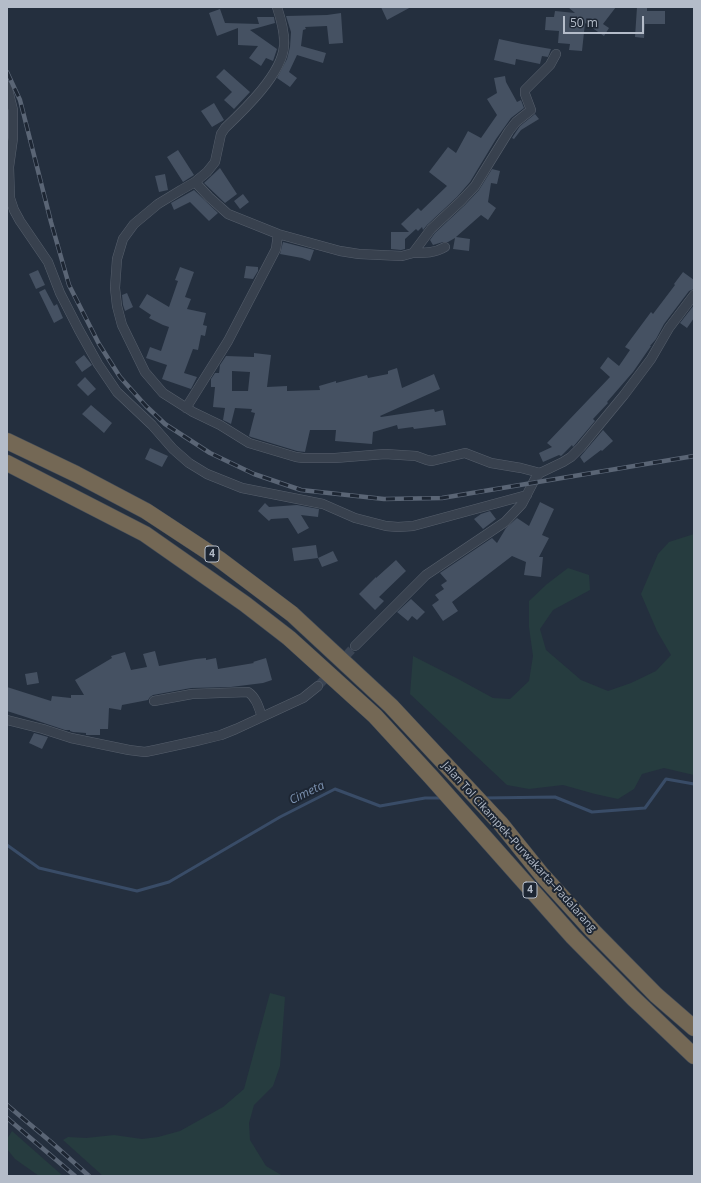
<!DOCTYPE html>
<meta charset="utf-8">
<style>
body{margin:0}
#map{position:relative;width:701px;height:1183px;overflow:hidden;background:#242f3e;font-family:"Open Sans",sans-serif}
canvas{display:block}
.frame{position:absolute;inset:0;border:8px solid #b4bcc9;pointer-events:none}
.scale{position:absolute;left:563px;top:16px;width:81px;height:18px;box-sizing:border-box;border:2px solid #b4bcc9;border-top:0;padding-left:5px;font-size:12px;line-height:14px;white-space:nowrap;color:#b4bcc9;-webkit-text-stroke:3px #1d2633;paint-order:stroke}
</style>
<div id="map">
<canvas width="701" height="1183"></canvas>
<div class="frame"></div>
<div class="scale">50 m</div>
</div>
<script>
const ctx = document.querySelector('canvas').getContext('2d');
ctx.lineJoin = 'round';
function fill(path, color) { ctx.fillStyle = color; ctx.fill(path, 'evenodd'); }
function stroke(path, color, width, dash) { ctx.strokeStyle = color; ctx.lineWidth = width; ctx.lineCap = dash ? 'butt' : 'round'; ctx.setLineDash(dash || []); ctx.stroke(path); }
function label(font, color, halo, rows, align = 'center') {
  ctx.font = font + ' "Open Sans",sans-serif'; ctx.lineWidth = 4; ctx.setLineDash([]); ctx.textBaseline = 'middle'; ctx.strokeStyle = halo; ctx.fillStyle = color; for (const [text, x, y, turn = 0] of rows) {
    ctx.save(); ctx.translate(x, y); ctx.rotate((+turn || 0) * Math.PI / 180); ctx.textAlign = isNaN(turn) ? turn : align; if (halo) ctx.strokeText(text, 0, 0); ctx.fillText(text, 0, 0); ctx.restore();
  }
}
const green = new Path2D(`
 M 694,534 L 694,775 L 664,768 L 642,774 L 634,789 L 618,799 L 595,794 L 563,785 L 529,789 L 507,785 L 410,694 L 413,656 L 460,680 L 493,698 L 510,699 L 529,681 L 533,656 L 529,627 L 529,601 L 547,584 L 568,568 L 589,575 L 590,590 L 553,610 L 540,629 L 546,650 L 581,680 L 608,691 L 631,683 L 656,671 L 671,655 L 657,631 L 641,594 L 658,554 L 669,542 Z
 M 270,993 L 285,997 L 280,1066 L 273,1086 L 254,1105 L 249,1123 L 250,1140 L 266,1166 L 283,1176 L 103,1176 L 63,1140 L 68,1137 L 86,1138 L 114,1135 L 142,1139 L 158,1137 L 180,1131 L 223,1107 L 244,1089 Z
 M 12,1131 L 63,1176 L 39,1176 L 15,1159 L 7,1149 L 7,1139 Z`);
const stream = new Path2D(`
 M 484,798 L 555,797 L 592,812 L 645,808 L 666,779 L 694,784
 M 7,845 L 39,868 L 137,891 L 169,882 L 280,817 L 335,789 L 380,806 L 425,798 L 442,798`);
const building = new Path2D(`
 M 381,7 L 411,7 L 387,20 Z
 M 568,7 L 616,7 L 603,24 L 609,28 L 604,36 L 585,23 L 582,51 L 569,50 L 570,44 L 558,43 L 559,31 L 545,30 L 546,17 L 554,17 L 555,11 L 575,13 Z
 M 637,7 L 647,7 L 647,11 L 665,11 L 665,24 L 645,24 L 644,38 L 635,37 Z
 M 220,9 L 225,23 L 259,24 L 257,17 L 274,17 L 275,23 L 250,30 L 277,49 L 273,61 L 266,58 L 261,66 L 249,58 L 258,46 L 238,45 L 238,28 L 217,36 L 209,13 Z
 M 341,13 L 343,43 L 329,44 L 327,26 L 305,27 L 306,29 L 303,30 L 301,46 L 326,53 L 323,63 L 297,55 L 289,72 L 297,78 L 290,87 L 277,78 L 287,59 L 290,47 L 291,32 L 286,16 L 327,15 Z
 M 499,39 L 522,44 L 551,49 L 548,57 L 542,56 L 540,64 L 516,59 L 515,65 L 494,60 Z
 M 224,69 L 250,92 L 234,109 L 224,100 L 232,92 L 216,77 Z
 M 505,76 L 506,82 L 517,102 L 521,100 L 524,108 L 511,118 L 496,139 L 470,182 L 457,197 L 427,225 L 423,230 L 422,227 L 418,231 L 416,229 L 405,239 L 405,249 L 401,250 L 391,249 L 391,232 L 409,232 L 401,224 L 418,208 L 421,211 L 447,186 L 429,172 L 448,147 L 456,153 L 468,131 L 481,138 L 497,115 L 487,99 L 497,93 L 494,78 Z
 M 214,103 L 224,120 L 212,127 L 201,111 Z
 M 535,114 L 539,119 L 521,130 L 514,139 L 512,138 L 520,126 Z
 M 178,150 L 194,175 L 183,182 L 167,157 Z
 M 220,168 L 237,194 L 225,203 L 204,183 Z
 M 492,169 L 500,171 L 497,184 L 491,183 L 488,202 L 496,208 L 488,220 L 481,215 L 456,237 L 470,239 L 469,251 L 453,249 L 455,238 L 448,242 L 443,242 L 433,245 L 430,240 L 435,233 L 465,205 L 479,190 Z
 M 165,174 L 168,190 L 159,192 L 155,176 Z
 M 194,190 L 218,213 L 209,221 L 190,202 L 174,210 L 171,203 Z
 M 243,194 L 249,202 L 240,209 L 234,201 Z
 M 283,242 L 314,250 L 310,261 L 302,258 L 280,254 Z
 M 246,266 L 258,267 L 258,271 L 253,279 L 244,278 Z
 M 180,267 L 194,272 L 185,297 L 191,299 L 187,309 L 206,313 L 203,325 L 207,326 L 205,336 L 201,335 L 198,350 L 193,349 L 184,373 L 197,377 L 191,389 L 162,379 L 167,365 L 146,358 L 150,347 L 161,351 L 169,327 L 163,325 L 149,318 L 151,315 L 139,307 L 147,294 L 169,307 L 178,281 L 175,280 Z
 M 38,270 L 45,285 L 36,289 L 29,274 Z
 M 683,272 L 694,280 L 694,289 L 689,291 L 664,324 L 656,339 L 650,346 L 651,346 L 633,372 L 607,402 L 608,403 L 593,419 L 595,421 L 573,447 L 572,445 L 561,456 L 559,455 L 543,462 L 539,453 L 552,447 L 547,443 L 610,377 L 600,368 L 608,357 L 619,366 L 630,350 L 625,347 L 651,312 L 653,314 L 675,285 L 674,284 Z
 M 45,289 L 54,306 L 57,304 L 63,318 L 54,323 L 39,292 Z
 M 127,293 L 133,307 L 125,311 L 123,305 L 122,295 Z
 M 694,305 L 694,318 L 687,328 L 680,323 Z
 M 254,353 L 271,355 L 267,387 L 287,386 L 287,391 L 320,390 L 319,386 L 336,381 L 336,383 L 367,375 L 368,378 L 388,374 L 388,371 L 397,368 L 402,388 L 434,374 L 440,389 L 380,416 L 381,417 L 434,409 L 435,412 L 443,410 L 446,425 L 414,429 L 413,427 L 398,429 L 397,425 L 373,432 L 372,444 L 335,441 L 336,430 L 310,430 L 305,452 L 297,451 L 251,437 L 249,436 L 255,413 L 251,412 L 252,409 L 235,408 L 231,424 L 223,420 L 225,408 L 213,407 L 215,387 L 211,387 L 211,379 L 215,373 L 219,373 L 220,365 L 226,356 L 254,357 ZM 232,371 L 250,372 L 248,391 L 232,391 Z
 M 84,355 L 92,365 L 82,372 L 75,362 Z
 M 85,377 L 96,389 L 88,396 L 77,385 Z
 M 91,405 L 112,423 L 104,433 L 82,414 Z
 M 603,430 L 613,441 L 602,451 L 601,450 L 584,463 L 580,457 Z
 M 150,448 L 168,456 L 162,467 L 145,459 Z
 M 540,502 L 554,509 L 542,535 L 549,538 L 539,557 L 543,557 L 541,577 L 524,575 L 526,562 L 512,556 L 452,602 L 458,611 L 443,621 L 432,605 L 439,600 L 435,595 L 444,589 L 441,585 L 447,581 L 440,573 L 492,538 L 497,543 L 506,528 L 517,518 L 529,526 Z
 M 265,503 L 269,507 L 297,505 L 319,509 L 318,517 L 301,515 L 309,528 L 298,534 L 288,518 L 271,519 L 269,521 L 258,511 Z
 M 490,511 L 496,519 L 483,529 L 474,519 L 481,514 Z
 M 316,545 L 318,558 L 294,561 L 292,548 Z
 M 333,551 L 338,561 L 322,567 L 318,558 Z
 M 396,560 L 406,571 L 379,597 L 384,601 L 375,610 L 359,594 L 376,577 L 376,578 Z
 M 411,599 L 425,612 L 417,620 L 412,616 L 408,621 L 397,612 Z
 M 155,651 L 159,666 L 196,659 L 206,658 L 206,660 L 216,658 L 218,669 L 254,663 L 253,662 L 266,658 L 272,680 L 263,683 L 231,687 L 191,688 L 153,695 L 150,697 L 148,700 L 122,705 L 121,710 L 109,708 L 108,729 L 100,729 L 100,735 L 86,735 L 86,733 L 73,732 L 70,731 L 70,730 L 65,730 L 35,720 L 7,711 L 7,687 L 51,701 L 52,696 L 71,698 L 71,695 L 84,695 L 75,680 L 112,658 L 111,656 L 125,652 L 131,670 L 147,667 L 143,654 Z
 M 37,672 L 39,683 L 27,685 L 25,674 Z
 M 34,733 L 48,737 L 42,749 L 29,743 Z`);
const streetTunnel = new Path2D(`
 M 318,686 L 355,646`);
const street = new Path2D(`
 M 277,7 C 281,19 285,33 284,46 C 282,74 244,110 225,128 L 221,134 L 215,162 L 207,172 L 195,182 L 181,190 L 158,204 L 134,224 L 123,239 L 117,259 L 115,288 L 117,306 L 122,325 L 145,372 L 163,393 L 193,412 L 220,425 L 249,443 L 296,457 L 303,458 L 335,458 L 385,454 L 416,456 L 427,460 L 432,461 L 465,453 L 491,463 L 521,468 L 540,473
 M 7,86 L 13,110 L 13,138 L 9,167 L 10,198 L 14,210 L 20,221 L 48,262 L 60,293 L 79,330 L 98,364 L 117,392 L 152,425 L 173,449 L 189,463 L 207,474 L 242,488 L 323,504 L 355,518 L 386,526 L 398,527 L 413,526 L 527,495
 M 195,182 L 209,197 L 228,214 L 278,234 L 340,251 L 359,254 L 402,256 L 413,253 L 431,229 L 461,201 L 475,186 L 509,131 L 516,122 L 531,110 L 525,94 L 525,90 L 550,65 L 556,54
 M 413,253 C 425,253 435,253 445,247
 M 186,408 L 228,341 L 276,249 L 278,234
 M 355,646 L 426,575 L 505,522 L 522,504 L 536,477 L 540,473 L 563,462 L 571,457 L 581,447 L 624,395 L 651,359 L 669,328 L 694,295
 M 154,701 L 192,694 L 248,692 C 256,697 259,708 262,717
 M 7,720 L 43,729 L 71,738 L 129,750 L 145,752 L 155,750 L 196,741 L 221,735 L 236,729 L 303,698 L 318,686`);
const highway = new Path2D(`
 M 7,441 L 76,474 L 146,511 L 219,559 L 292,614 L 391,706 L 501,824 L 542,875 L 593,931 L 656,995 L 694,1028
 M 7,463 L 145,534 L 245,604 L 289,638 L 375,716 L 432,778 L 573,937 L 633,998 L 694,1056`);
const rail = new Path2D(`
 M 7,72 L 20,100 L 51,222 L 69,285 L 99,344 L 120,377 L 146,406 L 165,424 L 210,453 L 254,474 L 301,490 L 384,499 L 442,498 L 694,456
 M 7,1105 L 51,1142 L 89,1176
 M 7,1118 L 75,1176`);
const shields = [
 [212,554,14],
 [530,890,14]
];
const shieldNames = [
 ["4",212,554],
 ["4",530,890]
];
const streetNames = [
 ["Jalan Tol Cikampek–Purwakarta–Padalarang",519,847,48]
];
const waterNames = [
 ["Cimeta",307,793,-26]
];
fill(green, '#263c3f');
stroke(stream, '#394c67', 3);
fill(building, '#455162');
stroke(streetTunnel, '#3a4453', 9, [9, 4.5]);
stroke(street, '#565f6c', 10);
stroke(highway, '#434c59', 17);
stroke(street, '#38414e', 9);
stroke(highway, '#746855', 16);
stroke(rail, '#5a6575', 4.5);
stroke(rail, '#1d2633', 3, [9]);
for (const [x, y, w] of shields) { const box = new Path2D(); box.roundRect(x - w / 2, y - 8, w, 16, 3); ctx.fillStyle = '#1d2633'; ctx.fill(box); stroke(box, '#b4bcc9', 1); }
label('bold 10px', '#b4bcc9', null, shieldNames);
label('11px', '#b4bcc9', '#1d2633', streetNames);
label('italic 12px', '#7c92b1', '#1d2633', waterNames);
</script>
